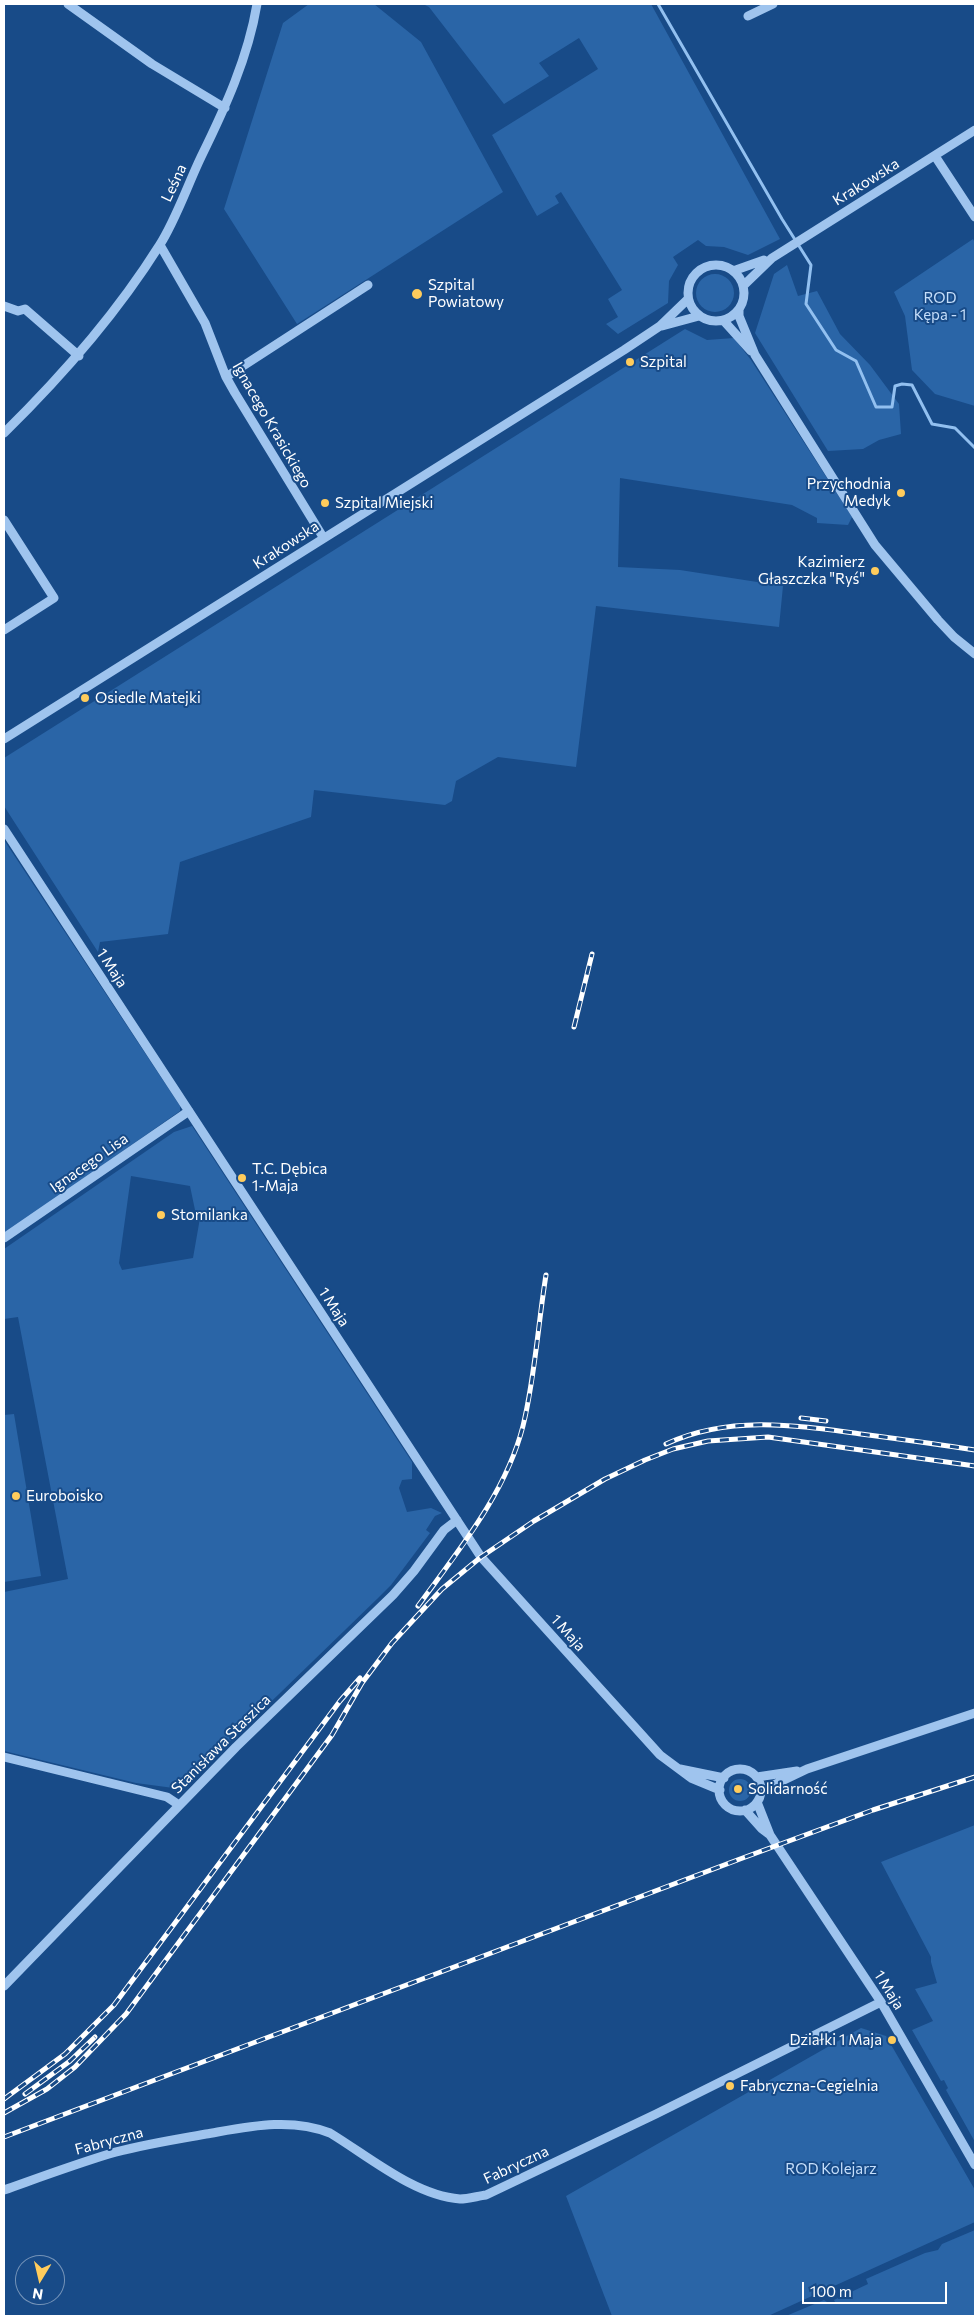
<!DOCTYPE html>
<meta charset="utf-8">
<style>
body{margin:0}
#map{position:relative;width:979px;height:2320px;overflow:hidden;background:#184b88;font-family:Commissioner,sans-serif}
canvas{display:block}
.frame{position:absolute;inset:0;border:5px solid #fff;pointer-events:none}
.north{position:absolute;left:15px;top:2255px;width:50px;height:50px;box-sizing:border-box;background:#184b88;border:1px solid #7493b8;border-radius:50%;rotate:189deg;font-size:14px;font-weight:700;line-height:20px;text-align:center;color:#fff}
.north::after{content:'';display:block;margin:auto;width:18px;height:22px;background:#ffcc5c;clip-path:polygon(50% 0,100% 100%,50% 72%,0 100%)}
.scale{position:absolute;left:802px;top:2282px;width:145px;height:22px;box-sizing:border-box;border:2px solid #fff;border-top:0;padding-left:6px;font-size:15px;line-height:18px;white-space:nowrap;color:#fff;-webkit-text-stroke:4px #184b88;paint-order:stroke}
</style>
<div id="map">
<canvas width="979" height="2320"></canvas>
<div class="frame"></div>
<div class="north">N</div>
<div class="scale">100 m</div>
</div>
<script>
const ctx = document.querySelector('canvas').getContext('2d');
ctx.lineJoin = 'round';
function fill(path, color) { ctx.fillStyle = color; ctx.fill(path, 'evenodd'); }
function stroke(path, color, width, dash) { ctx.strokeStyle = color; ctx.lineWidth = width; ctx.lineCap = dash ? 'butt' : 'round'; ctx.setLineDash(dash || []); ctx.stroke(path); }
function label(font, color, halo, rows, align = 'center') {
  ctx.font = font + ' Commissioner,sans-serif'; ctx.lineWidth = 4; ctx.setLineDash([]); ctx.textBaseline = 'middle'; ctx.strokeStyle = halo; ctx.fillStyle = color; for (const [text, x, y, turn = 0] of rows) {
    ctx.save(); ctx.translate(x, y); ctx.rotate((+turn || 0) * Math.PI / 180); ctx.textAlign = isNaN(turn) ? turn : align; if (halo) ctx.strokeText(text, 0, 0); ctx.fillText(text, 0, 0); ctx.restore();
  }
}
const green = new Path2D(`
 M 309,4 L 374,4 L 421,42 L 503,192 L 297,324 L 224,209 L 283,23 Z
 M 423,4 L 651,4 L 780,239 L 748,255 L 724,247 L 706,246 L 698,240 L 673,257 L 678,265 L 669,281 L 668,303 L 618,334 L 606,324 L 618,317 L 608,299 L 622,290 L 561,192 L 555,196 L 559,203 L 537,216 L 492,135 L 598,69 L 579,38 L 539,63 L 549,76 L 504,104 L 429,7 Z
 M 973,239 L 975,243 L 975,406 L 935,394 L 912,370 L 905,316 L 894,292 Z
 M 787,265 L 798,296 L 817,291 L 840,334 L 870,365 L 899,404 L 901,434 L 879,440 L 863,449 L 828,451 L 755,333 L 774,274 Z
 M696 293a19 19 0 1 1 38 0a19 19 0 1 1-38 0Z
 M 685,329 L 707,340 L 734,338 L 751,360 L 852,517 L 848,525 L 817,523 L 817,518 L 792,505 L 620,478 L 618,567 L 680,570 L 783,586 L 779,627 L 596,606 L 576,767 L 498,757 L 456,781 L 452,801 L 445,805 L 314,790 L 311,817 L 180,862 L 168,934 L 100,942 L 98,952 L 4,806 L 4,758 Z
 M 4,840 L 180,1106 L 180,1111 L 4,1234 Z
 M 192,1126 L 412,1462 L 412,1479 L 402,1480 L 399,1488 L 407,1512 L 431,1508 L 442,1513 L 435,1516 L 426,1530 L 430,1533 L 391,1585 L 377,1599 L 181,1789 L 136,1783 L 4,1751 L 4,1592 L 68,1579 L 18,1317 L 4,1319 L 4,1249 L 174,1132 ZM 131,1176 L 190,1186 L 195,1210 L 200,1218 L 193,1258 L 122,1270 L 119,1263 Z
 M 14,1414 L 41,1576 L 4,1582 L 4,1415 Z
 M729 1790a11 11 0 1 1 22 0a11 11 0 1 1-22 0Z
 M 975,1825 L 975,2142 L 946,2090 L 948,2088 L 944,2080 L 941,2081 L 912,2030 L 933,2021 L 915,1989 L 937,1983 L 931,1962 L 931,1957 L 881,1862 Z
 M 861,2028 L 886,2036 L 975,2190 L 975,2222 L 768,2316 L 612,2316 L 566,2196 Z
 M 975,2230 L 975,2316 L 786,2316 L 824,2300 L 830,2304 L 835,2302 L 834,2300 L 868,2284 L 866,2279 L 925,2253 L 938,2250 L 942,2244 Z`);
const stream = new Path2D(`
 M 658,4 L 782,219 L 811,265 L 806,304 L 836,350 L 856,361 L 876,407 L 892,407 L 895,386 L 902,384 L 912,385 L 932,424 L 955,428 L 975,448`);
const minor = new Path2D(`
 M 68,4 L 152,64 L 225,108
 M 748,16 L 773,4
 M 935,156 L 975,217
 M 160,245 L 205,323 L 226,377 L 235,393 L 323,537
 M688 293a28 28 0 1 1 56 0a28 28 0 1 1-56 0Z
 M 733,271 L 764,260
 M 743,286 L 772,258 L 975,130
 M 4,306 L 18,311 L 25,309 L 79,356
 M 739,309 L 739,316 L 755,355 L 875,545 L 938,620 L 954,637 L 975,654
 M 723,320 L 751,351
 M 662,326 L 699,316
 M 226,377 L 368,285
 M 4,433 C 62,376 115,316 159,246 C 175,222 188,184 201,157 C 225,108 248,58 257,4
 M 4,520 L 54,598 L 4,630
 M 4,739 L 624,350 L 660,326 L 688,299
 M 4,829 L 481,1557 L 660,1755 L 691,1778 L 720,1790
 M 4,1238 L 189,1111
 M 4,1757 L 167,1797 L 179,1805
 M 680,1769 L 724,1778
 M719 1790a21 21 0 1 1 42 0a21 21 0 1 1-42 0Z
 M 757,1777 L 797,1771
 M 761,1791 L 807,1769 L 975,1713
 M 757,1802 L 770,1835 L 881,2002 L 975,2165
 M 745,1810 L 762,1829 L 770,1835
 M 4,1986 L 236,1747 L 393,1595 L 414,1571 L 444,1530 L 457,1520
 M 4,2190 C 38,2178 73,2165 109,2154 C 140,2145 174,2140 206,2134 C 247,2127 290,2117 330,2133 C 368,2156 415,2196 460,2199 C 468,2199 478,2196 486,2195 L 656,2114 L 881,2002`);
const rail = new Path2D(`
 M 574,1027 L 592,954
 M 801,1418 L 826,1421
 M 666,1444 C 729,1415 795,1425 861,1434 C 899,1439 937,1444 975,1450
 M 418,1606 C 458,1551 506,1493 523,1426 C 535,1377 538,1324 546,1275
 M 25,2094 L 70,2061 L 95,2037
 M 4,2099 L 65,2054 L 114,2005 L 340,1701 L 360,1678
 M 4,2113 L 47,2089 L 75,2067 L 126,2014 L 332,1735 L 362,1683 L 392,1643 L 442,1589 L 481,1557 L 534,1521 L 605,1479 L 645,1460 L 673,1449 L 708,1441 L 768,1437 L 975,1466
 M 4,2137 L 740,1859 L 873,1810 L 975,1777`);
const markers = [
 [417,294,6,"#ffcc5c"],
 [630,362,5,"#ffcc5c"],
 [901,493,5,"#ffcc5c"],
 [325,503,5,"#ffcc5c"],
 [875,571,5,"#ffcc5c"],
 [85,698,5,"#ffcc5c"],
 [242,1178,5,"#ffcc5c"],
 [161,1215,5,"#ffcc5c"],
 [16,1496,5,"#ffcc5c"],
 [738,1789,5,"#ffcc5c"],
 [892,2040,5,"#ffcc5c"],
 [730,2086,5,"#ffcc5c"]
];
const streetNames = [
 ["Krakowska",866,182,-32],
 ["Leśna",174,183,-65],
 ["Ignacego Krasickiego",272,425,60],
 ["Krakowska",286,545,-33],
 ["1 Maja",112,968,57],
 ["Ignacego Lisa",89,1163,-35],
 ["1 Maja",334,1307,57],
 ["1 Maja",568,1633,48],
 ["Stanisława Staszica",221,1744,-45],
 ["1 Maja",889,1990,58],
 ["Fabryczna",109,2141,-15],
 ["Fabryczna",516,2165,-25]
];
const poiNames = [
 ["Szpital",428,285],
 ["Powiatowy",428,302],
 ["Szpital",640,362],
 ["Przychodnia",891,484,"right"],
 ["Medyk",891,501,"right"],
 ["Szpital Miejski",335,503],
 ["Kazimierz",865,562,"right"],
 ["Głaszczka \"Ryś\"",865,579,"right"],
 ["Osiedle Matejki",95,698],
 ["T.C. Dębica",252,1169],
 ["1-Maja",252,1186],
 ["Stomilanka",171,1215],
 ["Euroboisko",26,1496],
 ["Solidarność",748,1789],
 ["Działki 1 Maja",882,2040,"right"],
 ["Fabryczna-Cegielnia",740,2086]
];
const parkNames = [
 ["ROD",940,298],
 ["Kępa - 1",940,315],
 ["ROD Kolejarz",831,2169]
];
fill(green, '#2a65a7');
stroke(stream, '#92c0f0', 3);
stroke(minor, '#9fc4ee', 9);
stroke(rail, '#fff', 5);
stroke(rail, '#184b88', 3, [9]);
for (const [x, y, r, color] of markers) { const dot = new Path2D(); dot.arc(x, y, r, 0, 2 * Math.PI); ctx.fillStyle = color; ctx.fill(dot); stroke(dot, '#184b88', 2); }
label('15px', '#fff', '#184b88', streetNames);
label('15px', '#fff', '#184b88', poiNames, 'left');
label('15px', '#c5defa', '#184b88', parkNames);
</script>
